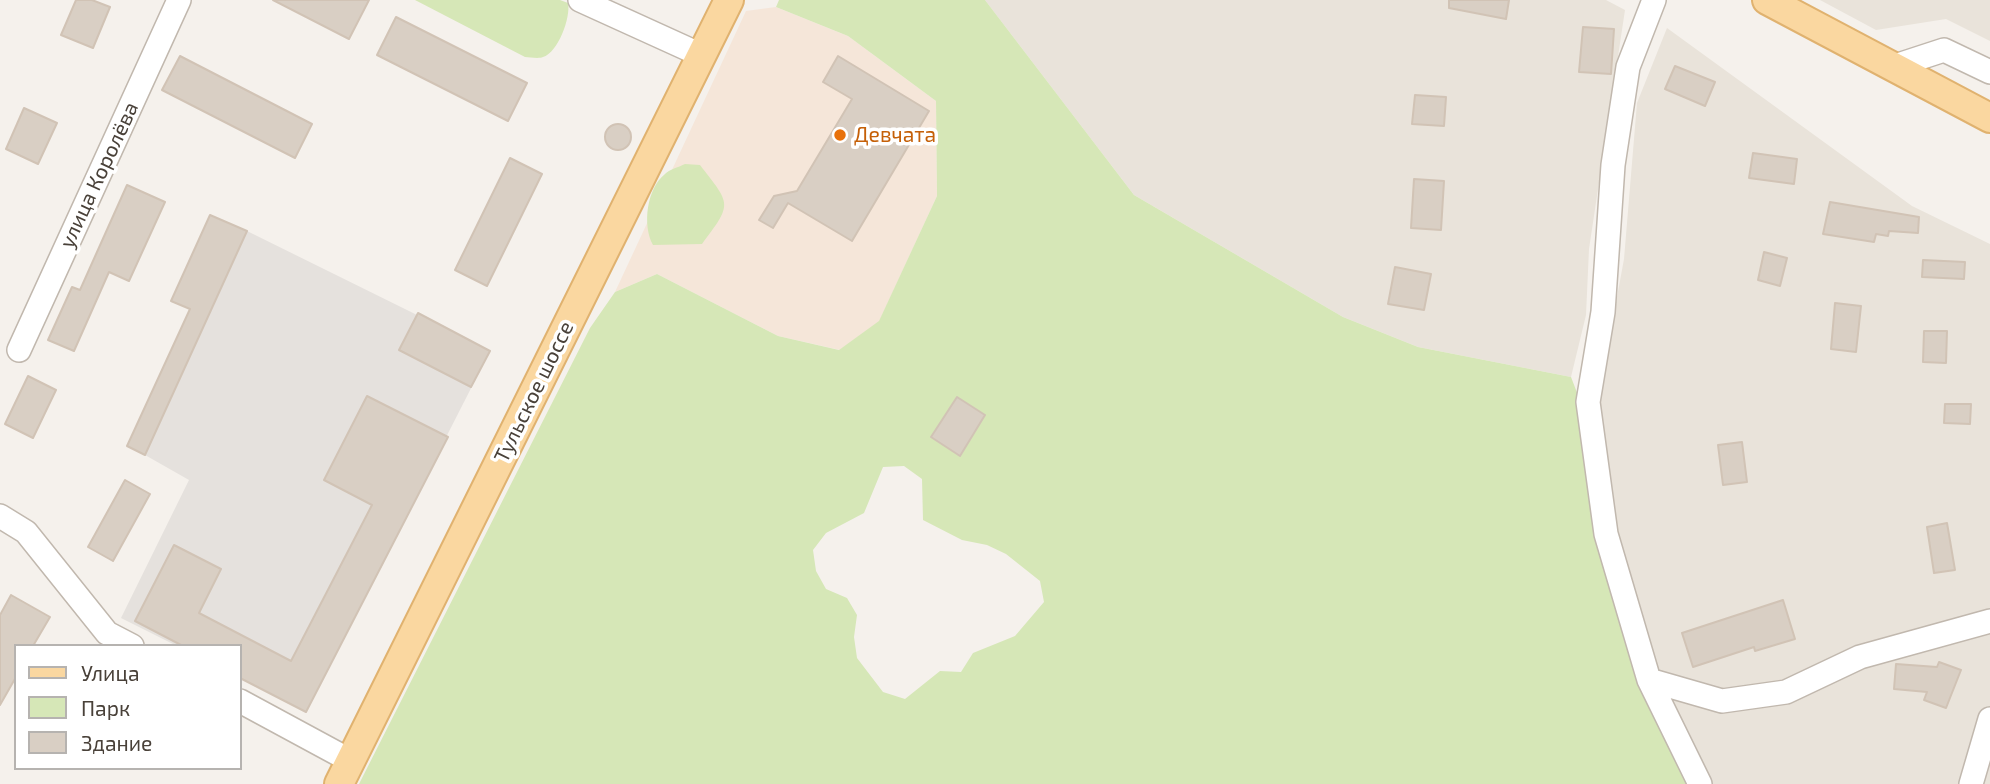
<!DOCTYPE html>
<meta charset="utf-8">
<style>
body{margin:0}
#map{position:relative;width:1990px;height:784px;overflow:hidden;background:#f5f1ec;font-family:"Exo 2",sans-serif}
canvas{display:block}
.legend{position:absolute;left:14px;top:644px;width:228px;height:126px;box-sizing:border-box;background:#fff;border:2px solid #b6b3b0;margin:0;padding:9px 12px;list-style:none;font-size:21px;color:#494139}
.legend li{display:flex;align-items:center;gap:14px;height:35px}
.legend b{width:35px;border:2px solid #b6b3b0}
</style>
<div id="map">
<canvas width="1990" height="784"></canvas>
<ul class="legend">
<li><b style="height:9px;background:#fad7a0"></b>Улица</li>
<li><b style="height:19px;background:#d6e7b7"></b>Парк</li>
<li><b style="height:19px;background:#d9cfc4"></b>Здание</li>
</ul>
</div>
<script>
const ctx = document.querySelector('canvas').getContext('2d');
ctx.lineJoin = 'round';
function fill(path, color) { ctx.fillStyle = color; ctx.fill(path, 'evenodd'); }
function stroke(path, color, width, dash) { ctx.strokeStyle = color; ctx.lineWidth = width; ctx.lineCap = dash ? 'butt' : 'round'; ctx.setLineDash(dash || []); ctx.stroke(path); }
function label(font, color, halo, rows, align = 'center') {
  ctx.font = font + ' "Exo 2",sans-serif'; ctx.lineWidth = 7; ctx.setLineDash([]); ctx.textBaseline = 'middle'; ctx.strokeStyle = halo; ctx.fillStyle = color; for (const [text, x, y, turn = 0] of rows) {
    ctx.save(); ctx.translate(x, y); ctx.rotate((+turn || 0) * Math.PI / 180); ctx.textAlign = isNaN(turn) ? turn : align; if (halo) ctx.strokeText(text, 0, 0); ctx.fillText(text, 0, 0); ctx.restore();
  }
}
const residential = new Path2D(`
 M 985,0 L 1606,0 L 1625,10 L 1589,249 L 1586,315 L 1571,377 L 1418,347 L 1343,317 L 1134,195 Z
 M 1820,0 L 1990,0 L 1990,41 L 1946,19 L 1876,30 Z
 M 1667,28 L 1912,206 L 1990,244 L 1990,784 L 1692,784 L 1669,734 L 1581,403 L 1605,362 L 1624,259 L 1637,103 Z`);
const commercial = new Path2D(`
 M 776,7 L 848,36 L 936,101 L 937,196 L 879,322 L 840,350 L 778,336 L 657,274 L 615,292 L 746,11 Z`);
const industrial = new Path2D(`
 M 247,231 L 490,351 L 306,712 L 240,678 L 240,646 L 177,646 L 121,618 L 189,480 L 145,455 Z`);
const green = new Path2D(`
 M 415,0 L 560,0 L 568,3 C 571,17 558,53 543,57 C 538,59 530,57 525,57 Z
 M 779,0 L 985,0 L 1134,195 L 1343,317 L 1418,347 L 1571,377 L 1581,403 L 1597,537 L 1692,784 L 359,784 L 590,328 L 615,292 L 657,274 L 778,336 L 839,350 L 879,321 L 937,196 L 936,101 L 848,36 L 776,7 ZM 904,466 L 922,479 L 923,520 L 962,540 L 987,545 L 1006,554 L 1040,581 L 1044,602 L 1015,636 L 973,653 L 961,672 L 940,671 L 905,699 L 883,692 L 857,658 L 854,637 L 857,615 L 847,598 L 826,589 L 816,571 L 813,550 L 826,533 L 864,513 L 883,467 Z
 M 685,164 L 700,165 C 731,205 733,203 702,244 L 653,245 C 642,225 647,188 665,174 C 670,169 679,167 685,164 Z`);
const building = new Path2D(`
 M 76,0 L 92,0 L 110,7 L 93,48 L 61,35 Z
 M 273,0 L 369,0 L 349,39 Z
 M 1449,0 L 1509,0 L 1506,19 L 1449,8 Z
 M 396,17 L 527,83 L 508,121 L 377,55 Z
 M 1583,27 L 1614,29 L 1611,74 L 1579,72 Z
 M 180,56 L 312,124 L 295,158 L 162,90 Z
 M 838,56 L 929,111 L 852,241 L 788,203 L 773,228 L 759,220 L 774,196 L 797,191 L 852,99 L 823,82 Z
 M 1675,66 L 1715,82 L 1705,106 L 1665,89 Z
 M 1415,95 L 1446,97 L 1444,126 L 1412,124 Z
 M 24,108 L 57,123 L 38,164 L 6,149 Z
 M605 137a13 13 0 1 1 26 0a13 13 0 1 1-26 0Z
 M 1753,153 L 1797,159 L 1794,184 L 1749,178 Z
 M 510,158 L 542,174 L 487,286 L 455,270 Z
 M 1414,179 L 1444,181 L 1441,230 L 1411,228 Z
 M 127,185 L 165,202 L 129,281 L 109,272 L 74,351 L 48,340 L 72,287 L 80,290 Z
 M 1830,202 L 1919,217 L 1918,233 L 1889,231 L 1888,236 L 1876,234 L 1874,242 L 1823,234 Z
 M 210,215 L 247,231 L 145,455 L 127,446 L 190,309 L 171,301 Z
 M 1764,252 L 1787,258 L 1780,286 L 1758,280 Z
 M 1923,260 L 1965,262 L 1964,279 L 1922,277 Z
 M 1395,267 L 1431,274 L 1424,310 L 1388,304 Z
 M 1835,303 L 1861,306 L 1856,352 L 1831,349 Z
 M 418,313 L 490,351 L 471,387 L 399,350 Z
 M 1924,331 L 1947,331 L 1946,363 L 1923,362 Z
 M 28,376 L 56,390 L 33,438 L 5,424 Z
 M 367,396 L 448,437 L 306,712 L 240,678 L 240,646 L 183,646 L 135,621 L 174,545 L 221,569 L 199,613 L 291,661 L 372,505 L 324,480 Z
 M 957,397 L 985,415 L 960,456 L 931,437 Z
 M 1945,404 L 1971,404 L 1970,424 L 1944,423 Z
 M 1742,442 L 1747,482 L 1723,485 L 1718,445 Z
 M 125,480 L 150,494 L 113,561 L 88,547 Z
 M 1947,523 L 1955,570 L 1934,573 L 1927,527 Z
 M 11,595 L 50,617 L 33,646 L 16,646 L 16,677 L 0,705 L 0,615 Z
 M 1783,600 L 1795,639 L 1755,651 L 1754,647 L 1693,667 L 1682,633 Z
 M 1939,662 L 1961,670 L 1946,708 L 1924,700 L 1927,692 L 1894,689 L 1896,664 L 1937,667 Z`);
const minor = new Path2D(`
 M 580,0 L 701,55
 M 1654,0 L 1628,67 L 1613,165 L 1603,312 L 1588,402 L 1606,534 L 1649,680 L 1700,784
 M 1892,67 L 1944,50 L 1990,72
 M 19,350 L 179,0
 M 0,516 L 26,532 L 107,633 L 132,646
 M 1649,680 L 1722,701 L 1786,692 L 1860,657 L 1990,621
 M 240,701 L 351,761
 M 1971,784 L 1990,719`);
const major = new Path2D(`
 M 1767,0 L 1990,118
 M 339,784 L 729,0`);
const markers = [
 [840,135,7,"#e8710a"]
];
const foodNames = [
 ["Девчата",854,135]
];
const streetNames = [
 ["улица Королёва",99,175,-65],
 ["Тульское шоссе",534,392,-64]
];
fill(residential, '#e9e3da');
fill(commercial, '#f5e6d9');
fill(industrial, '#e5e1dd');
fill(green, '#d6e7b7');
fill(building, '#d9cfc4');
stroke(building, '#d1c3b5', 2);
stroke(minor, '#c1b8ae', 26);
stroke(major, '#e0b26f', 32);
stroke(minor, '#fff', 23);
stroke(major, '#fad7a0', 28);
for (const [x, y, r, color] of markers) { const dot = new Path2D(); dot.arc(x, y, r, 0, 2 * Math.PI); ctx.fillStyle = color; ctx.fill(dot); stroke(dot, '#fff', 2.5); }
label('21px', '#c56008', '#fff', foodNames, 'left');
label('21px', '#494139', '#fff', streetNames);
</script>
